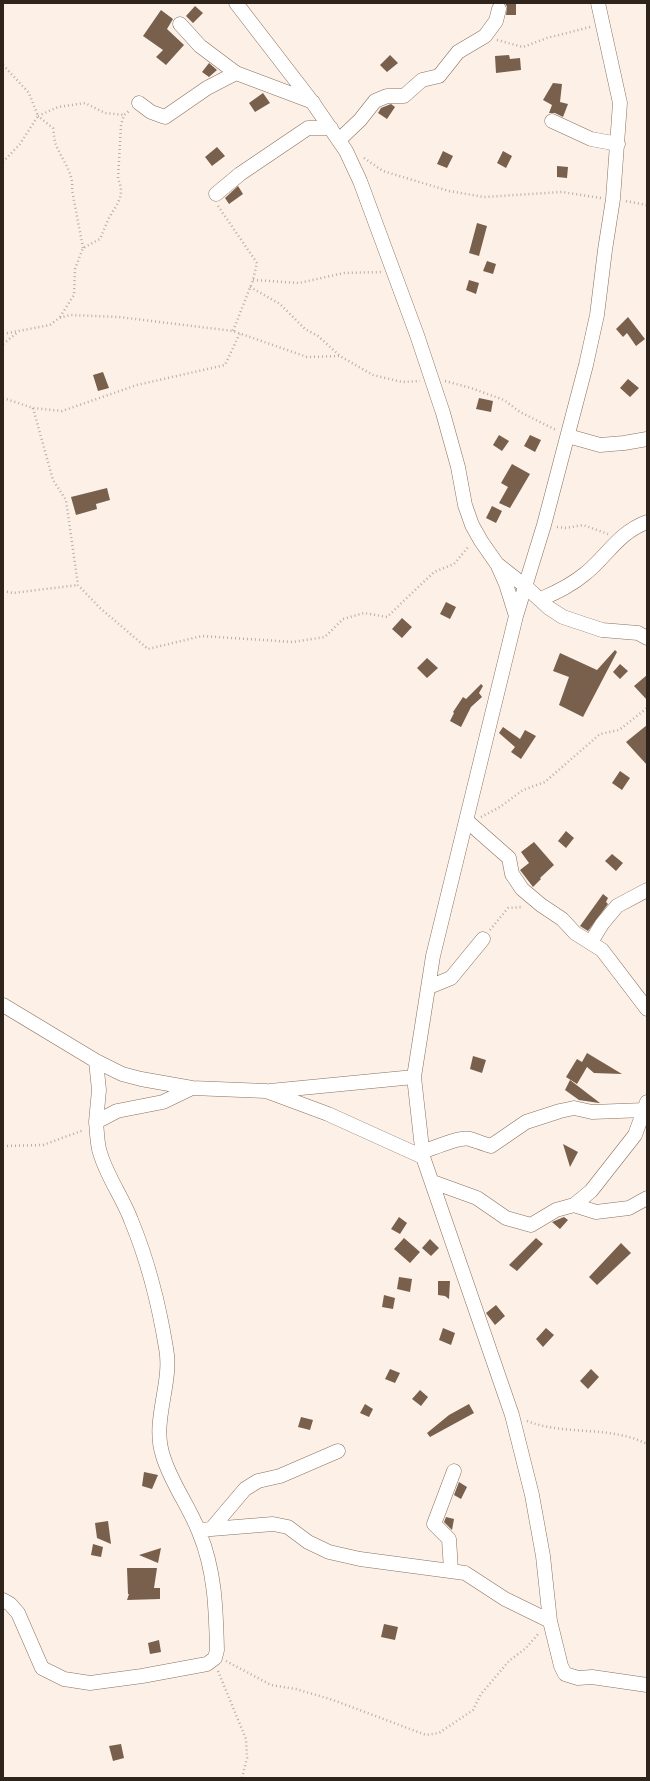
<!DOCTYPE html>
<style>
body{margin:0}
#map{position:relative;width:650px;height:1781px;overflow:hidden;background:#fcf0e7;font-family:"Sofia Sans Condensed",sans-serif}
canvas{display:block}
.frame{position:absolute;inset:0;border:4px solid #2e241b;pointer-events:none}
</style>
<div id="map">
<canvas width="650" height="1781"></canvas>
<div class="frame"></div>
</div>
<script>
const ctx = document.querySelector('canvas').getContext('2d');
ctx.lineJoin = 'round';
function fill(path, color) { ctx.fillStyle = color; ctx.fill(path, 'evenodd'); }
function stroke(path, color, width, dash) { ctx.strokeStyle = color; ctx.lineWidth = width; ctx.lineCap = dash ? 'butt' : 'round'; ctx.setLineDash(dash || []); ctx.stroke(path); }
const building = new Path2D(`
 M 505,3 L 516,3 L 516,15 L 506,15 L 507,7 Z
 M 195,6 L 203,13 L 193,23 L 186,16 Z
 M 161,10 L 173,19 L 167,29 L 184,45 L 166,65 L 156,57 L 163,50 L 143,36 Z
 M 390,55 L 398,63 L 387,72 L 380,65 Z
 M 509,55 L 510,59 L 520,58 L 521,70 L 496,73 L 495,56 Z
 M 209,63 L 217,70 L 209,77 L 202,72 Z
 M 553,83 L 562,84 L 560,102 L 568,104 L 563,117 L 555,113 L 549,113 L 552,105 L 543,100 Z
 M 263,93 L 270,103 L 255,112 L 249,103 Z
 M 391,104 L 395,107 L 387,119 L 378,113 L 381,108 Z
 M 217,147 L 225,156 L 212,166 L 205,157 Z
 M 443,151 L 453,156 L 447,168 L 437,164 Z
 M 503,151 L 512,156 L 506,168 L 497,163 Z
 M 557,166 L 568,167 L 567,178 L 557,177 Z
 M 238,186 L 243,194 L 229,204 L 225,198 Z
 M 477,223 L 487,226 L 479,256 L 469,253 Z
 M 487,261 L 496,264 L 493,274 L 483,271 Z
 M 469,280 L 479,283 L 476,294 L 466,290 Z
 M 628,317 L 645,339 L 636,346 L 627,333 L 623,337 L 616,329 Z
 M 103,372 L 109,388 L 98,391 L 93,375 Z
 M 628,379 L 639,388 L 630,397 L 620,388 Z
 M 479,398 L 493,401 L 491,412 L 476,409 Z
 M 499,435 L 509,441 L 502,451 L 493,445 Z
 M 530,435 L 541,440 L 535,452 L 524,446 Z
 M 512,464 L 530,474 L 510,508 L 499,503 L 508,487 L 501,483 Z
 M 107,488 L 110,500 L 96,504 L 97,509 L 76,515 L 71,497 Z
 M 492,506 L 502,511 L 496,523 L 486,518 Z
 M 446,602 L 456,607 L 450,619 L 440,614 Z
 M 402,618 L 412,627 L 402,638 L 392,629 Z
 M 615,650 L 617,652 L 583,717 L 559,705 L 569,677 L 553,671 L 560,653 L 597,670 Z
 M 427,658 L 438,668 L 427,678 L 417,668 Z
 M 620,664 L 628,671 L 620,679 L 613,672 Z
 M 647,675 L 647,700 L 634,686 Z
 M 481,684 L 483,686 L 479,693 L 482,697 L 471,707 L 461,727 L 450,721 L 454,713 L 453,712 L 463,697 L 466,699 Z
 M 647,725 L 647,765 L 626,742 Z
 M 503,727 L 520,739 L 525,730 L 536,736 L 521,759 L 511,752 L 515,747 L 499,733 Z
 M 620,771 L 630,778 L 622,790 L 612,783 Z
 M 566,831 L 574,838 L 566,848 L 558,841 Z
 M 534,842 L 554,865 L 540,878 L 541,879 L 533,887 L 520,870 L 529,863 L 521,852 Z
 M 612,854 L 623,863 L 616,871 L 605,861 Z
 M 603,894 L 608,898 L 606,902 L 608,904 L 588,931 L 580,926 Z
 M 587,1053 L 622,1074 L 594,1073 L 587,1067 L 577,1084 L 566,1077 L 577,1059 L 582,1062 Z
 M 473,1056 L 486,1060 L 482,1073 L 470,1069 Z
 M 570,1080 L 600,1103 L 599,1103 L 579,1100 L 565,1090 Z
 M 563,1144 L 578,1152 L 570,1167 Z
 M 399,1217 L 407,1223 L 400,1234 L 391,1229 Z
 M 564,1217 L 568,1220 L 560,1229 L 552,1222 Z
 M 404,1238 L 420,1252 L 410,1263 L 394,1249 Z
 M 536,1238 L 543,1244 L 517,1271 L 509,1265 Z
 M 430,1239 L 439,1248 L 431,1256 L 422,1248 Z
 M 621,1243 L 631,1253 L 597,1285 L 589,1277 Z
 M 399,1277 L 412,1279 L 410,1292 L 397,1289 Z
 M 438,1281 L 450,1281 L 449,1299 L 445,1296 L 438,1295 Z
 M 384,1295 L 395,1298 L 393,1309 L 382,1307 Z
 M 496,1305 L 505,1316 L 495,1325 L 486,1313 Z
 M 443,1328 L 455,1333 L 451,1345 L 439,1340 Z
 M 546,1328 L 554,1335 L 543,1347 L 536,1339 Z
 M 390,1369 L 400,1373 L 395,1383 L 385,1379 Z
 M 591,1369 L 599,1377 L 588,1389 L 580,1381 Z
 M 420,1390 L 428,1397 L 421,1406 L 412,1399 Z
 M 365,1404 L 373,1409 L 369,1417 L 360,1413 Z
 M 469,1404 L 474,1413 L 430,1437 L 427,1433 L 449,1415 Z
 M 301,1417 L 313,1420 L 310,1430 L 298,1427 Z
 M 144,1472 L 158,1475 L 152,1489 L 142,1486 Z
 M 459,1482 L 467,1487 L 461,1499 L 454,1495 Z
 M 446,1517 L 454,1519 L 452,1530 L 444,1522 Z
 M 108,1521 L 111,1544 L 97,1538 L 95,1523 Z
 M 93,1544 L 103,1547 L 101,1557 L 91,1555 Z
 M 161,1548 L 158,1563 L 139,1555 Z
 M 127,1568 L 157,1568 L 154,1588 L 160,1588 L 160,1599 L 127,1600 L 129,1594 L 128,1594 Z
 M 384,1624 L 398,1627 L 395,1640 L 381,1637 Z
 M 159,1640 L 161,1652 L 150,1654 L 148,1643 Z
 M 121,1744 L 124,1758 L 113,1761 L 109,1746 Z`);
const path = new Path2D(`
 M 497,40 L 523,47 L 547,38 L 590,27
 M 3,65 L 29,93 L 38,116 L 20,144 L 3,162
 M 364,158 L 383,171 L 449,191 L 484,197 L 562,192 L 601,198
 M 626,201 L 647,205
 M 218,206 L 257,263 L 253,280 L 233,331
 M 83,248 L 72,190 C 74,173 62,160 56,145 C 54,140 54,134 53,128 L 38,116 L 58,107 L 85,103 L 105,113 L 124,115
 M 253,280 L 299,283 L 344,273 L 382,272
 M 250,287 L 280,304 L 305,329 L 318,336 L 340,356 L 373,375 L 402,382 L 420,381
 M 60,317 L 74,295 L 75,269 L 83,248 L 100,239 C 103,232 106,225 109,218 C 116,205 126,196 118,179 L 121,125 L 124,115 L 129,111
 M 3,334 L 50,325 L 59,318 L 70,315 L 119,317 L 233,331 L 307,357 L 339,356
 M 3,344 L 18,332
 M 445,381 L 471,388 L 504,400 L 520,412 L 556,430
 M 3,398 L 33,408 L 62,411 L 137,385 L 225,365 L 240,333
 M 33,408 L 53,480 L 66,500 L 78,585 L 100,608 L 148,649 L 202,636 L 293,642 L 325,637 L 343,619 L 364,613 L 387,617 L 434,572 L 454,564 L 469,546
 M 557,527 L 566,528 L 583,525 L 608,534
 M 3,591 L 13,593 L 78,585
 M 481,817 L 500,807 L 523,790 L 545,782 L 600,734 L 619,730 L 647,708
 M 490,930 L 508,908 L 522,907
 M 3,1146 L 43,1145 L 84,1130
 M 527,1421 C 565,1436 610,1425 647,1444
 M 226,1661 L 271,1685 L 296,1689 L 333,1700 L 426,1735 L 439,1733 L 473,1710 L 481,1694 L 509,1661 L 526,1648 L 539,1633
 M 218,1671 L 246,1739 L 247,1758 L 242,1778`);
const minor = new Path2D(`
 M 236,3 L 313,103 L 346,151 L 360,181 L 417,335 L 443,413 L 458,467 L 465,505 L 472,525 L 481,541 L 497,564 L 525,586 L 549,608 L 563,617 L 602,630 L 638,633 L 647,638
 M 598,3 L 620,103 L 613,199 L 605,250 L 597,315 L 586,365 L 544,525 L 516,616 L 433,956 L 414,1077 L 423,1157 L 512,1415 L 532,1495 L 543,1556 L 550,1621 L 561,1666 L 565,1674 L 578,1678 L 592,1677 L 647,1685
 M 180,24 L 200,46 L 236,73 L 313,102
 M 139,103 L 151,112 L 165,117 L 207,88 L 236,73
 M 552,121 L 591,139 L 618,144
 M 339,140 L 360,120 L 375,101 L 387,96 L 404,96 L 422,80 L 439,76 L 458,52 L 485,36 L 496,21 L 499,9
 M 216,194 L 240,174 L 308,128 L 331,128
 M 568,436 L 600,445 L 624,443 L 647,439
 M 498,566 L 506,584 L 516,616
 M 541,599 C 557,592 572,585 586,573 C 608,555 618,533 647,522
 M 467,821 L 509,858 L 512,874 L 522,889 L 541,905 L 562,919 L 575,933 L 602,950 L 647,1009
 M 591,942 L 602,924 L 617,906 L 647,890
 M 429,987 L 451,978 L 483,939
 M 3,1005 L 96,1061 L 122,1074 L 141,1079 L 192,1088 L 266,1091 L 328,1114 L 423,1157
 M 270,1091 L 414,1077
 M 96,1122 L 99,1090 L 96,1061
 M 422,1152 C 434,1148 460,1136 470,1139 C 477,1141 483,1144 491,1146 L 526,1122 L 560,1111 L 574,1108 L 592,1112 L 645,1110
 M 433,1182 L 477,1198 L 506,1218 L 531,1225 L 556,1210 L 574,1205 L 591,1191 L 635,1135 L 647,1102
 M 574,1205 L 596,1212 L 629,1208 L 647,1198
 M 212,1528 L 245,1489 L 258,1481 L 280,1476 L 338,1451
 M 199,1530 L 273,1524 L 288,1527 L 308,1542 L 329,1552 L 360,1559 L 465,1573 L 505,1599 L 550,1621
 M 451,1570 L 449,1539 L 434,1524 L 454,1471
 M 3,1600 L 10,1604 L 18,1613 L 42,1668 L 64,1679 L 90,1683 L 142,1676 L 207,1664 L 215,1658 L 217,1650 C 216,1609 215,1570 199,1532 C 189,1506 171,1483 163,1456 C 151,1421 173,1383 166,1348 C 159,1305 148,1261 131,1220 C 122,1196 105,1174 99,1149 C 97,1140 97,1131 96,1122 L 117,1111 L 163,1102 L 192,1088`);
fill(building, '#78604c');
stroke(minor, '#89705c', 15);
stroke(path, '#b9aea5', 2.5, [1, 3]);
stroke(minor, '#fff', 14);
</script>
